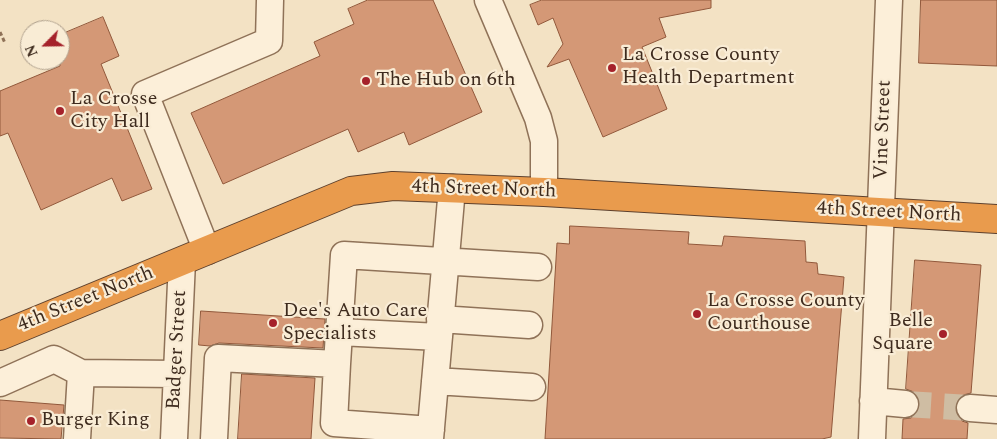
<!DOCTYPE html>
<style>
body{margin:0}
#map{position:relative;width:997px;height:439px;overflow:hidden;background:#f3e2c4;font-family:Spectral,serif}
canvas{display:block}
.north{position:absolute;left:20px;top:20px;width:50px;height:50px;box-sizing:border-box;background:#f9ecd5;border:1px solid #ae9f8c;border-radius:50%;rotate:247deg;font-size:14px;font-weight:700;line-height:20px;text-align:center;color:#3e2b1e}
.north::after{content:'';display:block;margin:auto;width:18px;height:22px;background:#a5222b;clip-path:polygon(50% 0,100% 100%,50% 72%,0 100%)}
</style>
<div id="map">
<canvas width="997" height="439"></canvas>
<div class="north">N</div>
</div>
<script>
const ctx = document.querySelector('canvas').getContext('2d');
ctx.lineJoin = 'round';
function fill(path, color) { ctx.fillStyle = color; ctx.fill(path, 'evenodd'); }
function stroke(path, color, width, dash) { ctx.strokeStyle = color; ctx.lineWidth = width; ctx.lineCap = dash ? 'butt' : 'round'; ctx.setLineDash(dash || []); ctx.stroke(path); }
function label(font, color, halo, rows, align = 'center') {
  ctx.font = font + ' Spectral,serif'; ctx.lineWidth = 4.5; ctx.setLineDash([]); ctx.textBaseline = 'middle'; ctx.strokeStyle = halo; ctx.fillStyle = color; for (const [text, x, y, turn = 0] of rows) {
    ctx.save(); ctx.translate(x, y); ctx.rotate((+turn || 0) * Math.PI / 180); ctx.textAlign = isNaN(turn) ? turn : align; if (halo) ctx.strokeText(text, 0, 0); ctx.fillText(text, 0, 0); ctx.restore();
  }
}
const building = new Path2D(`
 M 368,0 L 433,0 L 482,112 L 409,145 L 404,132 L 358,152 L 348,129 L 223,184 L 191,113 L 320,56 L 314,42 L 354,24 L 348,9 Z
 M 542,0 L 711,0 L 711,8 L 659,18 L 666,37 L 642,47 L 667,109 L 603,137 L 569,59 L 547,67 L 563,44 L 553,18 L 538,25 L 530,5 Z
 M 921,0 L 997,0 L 997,66 L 919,63 Z
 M 103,17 L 119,56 L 101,64 L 152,189 L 122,201 L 112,178 L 41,210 L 8,133 L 0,136 L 0,91 L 60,66 L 60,35 Z
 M 570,226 L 689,232 L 688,244 L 722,246 L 724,236 L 805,241 L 806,262 L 817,263 L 818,274 L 844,277 L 831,437 L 822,439 L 545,439 L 557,243 L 569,244 Z
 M 915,260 L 981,265 L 971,393 L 963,395 L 957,400 L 955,406 L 957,415 L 962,421 L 968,423 L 967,439 L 902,439 L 903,419 L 911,418 L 917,413 L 920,405 L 918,397 L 914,392 L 906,389 Z
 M 201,311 L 325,319 L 323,348 L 219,343 L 210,346 L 199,345 Z
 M 242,374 L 315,378 L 311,439 L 238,439 Z
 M 0,400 L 64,405 L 61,439 L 0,438 Z`);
const minorTunnel = new Path2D(`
 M 905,404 L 970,408`);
const path = new Path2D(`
 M 0,32 L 5,43`);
const minor = new Path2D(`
 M 488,0 L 538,118 L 544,141 L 544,192
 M 207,251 L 145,94 L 269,41 L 270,0
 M 440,319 L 529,325
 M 339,332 L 439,337
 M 337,364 L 344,255 L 538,267
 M 435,381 L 532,387
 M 0,383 L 54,359 L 81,373 L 176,374
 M 873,401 L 905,404
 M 970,408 L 997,410
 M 77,439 L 81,373
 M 174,439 L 182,261
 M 214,439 L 218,358 L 337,364 L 334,423 L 431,430
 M 430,439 L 452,188
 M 872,439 L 889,0`);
const highway = new Path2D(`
 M 0,336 L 351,191 L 393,186 L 544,192 L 997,219`);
const markers = [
 [612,68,5,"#a5222b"],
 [366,81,5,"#a5222b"],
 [60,111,5,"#a5222b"],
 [697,314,5,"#a5222b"],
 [273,323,5,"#a5222b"],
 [943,334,5,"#a5222b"],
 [31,421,5,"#a5222b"]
];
const poiNames = [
 ["La Crosse County",622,56],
 ["Health Department",622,79],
 ["The Hub on 6th",376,81],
 ["La Crosse",70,100],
 ["City Hall",70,123],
 ["La Crosse County",707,302],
 ["Courthouse",707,325],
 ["Dee's Auto Care",283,312],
 ["Specialists",283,335],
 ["Belle",933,322,"right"],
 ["Square",933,345,"right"],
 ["Burger King",41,421]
];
const streetNames = [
 ["Vine Street",884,130,-88],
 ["4th Street North",484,190,2],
 ["4th Street North",889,213,3],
 ["4th Street North",86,300,-22],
 ["Badger Street",178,350,-87]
];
fill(building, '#d49876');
stroke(building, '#91583b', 1);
stroke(minorTunnel, '#cfbda3', 26, [26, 13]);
stroke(minor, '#8f7258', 29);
stroke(highway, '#5d402d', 30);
stroke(path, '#8f7258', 3, [4, 2.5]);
stroke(minor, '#fcefd9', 26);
stroke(highway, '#e99b4d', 28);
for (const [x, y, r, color] of markers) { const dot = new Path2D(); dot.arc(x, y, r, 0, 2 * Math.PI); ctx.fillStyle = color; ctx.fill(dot); stroke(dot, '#f9ecd5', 2); }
label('20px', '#3e2b1e', '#f9ecd5', poiNames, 'left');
label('20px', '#3e2b1e', '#f9ecd5', streetNames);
</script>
